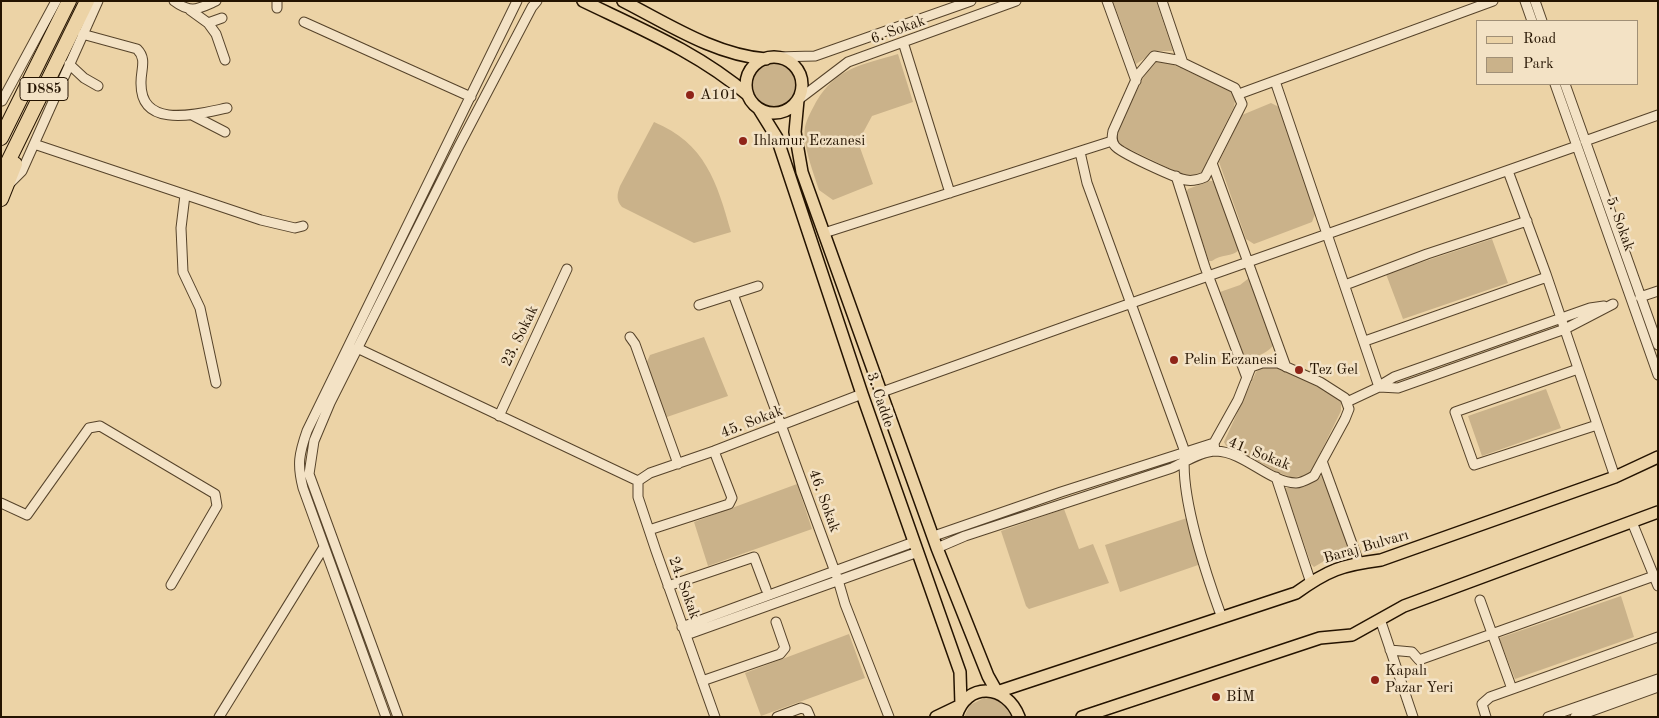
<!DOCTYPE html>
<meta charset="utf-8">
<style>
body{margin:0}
#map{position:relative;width:1659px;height:718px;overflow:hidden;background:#ecd3a6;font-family:"Old Standard TT",serif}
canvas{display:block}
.frame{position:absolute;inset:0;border:2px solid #241300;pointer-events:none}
.legend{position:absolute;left:1476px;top:20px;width:162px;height:65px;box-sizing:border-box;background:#f3e2c5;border:1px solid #a08f76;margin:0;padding:6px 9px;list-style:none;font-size:15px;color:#241300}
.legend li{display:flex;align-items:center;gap:10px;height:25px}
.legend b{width:25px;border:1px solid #a08f76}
</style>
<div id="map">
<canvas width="1659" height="718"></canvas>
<div class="frame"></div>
<ul class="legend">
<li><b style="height:6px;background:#ecd3a6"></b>Road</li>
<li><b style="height:14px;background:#cab28a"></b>Park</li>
</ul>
</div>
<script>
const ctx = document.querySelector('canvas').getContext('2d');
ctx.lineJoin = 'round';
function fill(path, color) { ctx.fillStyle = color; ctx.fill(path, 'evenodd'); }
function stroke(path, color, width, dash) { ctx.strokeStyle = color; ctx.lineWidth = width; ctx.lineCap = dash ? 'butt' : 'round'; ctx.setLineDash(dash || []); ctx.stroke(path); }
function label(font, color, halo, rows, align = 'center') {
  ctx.font = font + ' "Old Standard TT",serif'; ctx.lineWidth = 5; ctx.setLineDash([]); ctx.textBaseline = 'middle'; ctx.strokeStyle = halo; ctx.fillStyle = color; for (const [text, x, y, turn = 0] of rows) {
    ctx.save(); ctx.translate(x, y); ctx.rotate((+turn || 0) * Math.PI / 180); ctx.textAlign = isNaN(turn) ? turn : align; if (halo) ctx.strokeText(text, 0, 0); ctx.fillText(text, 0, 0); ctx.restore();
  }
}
const green = new Path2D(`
 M 1113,1 L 1156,1 L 1173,51 L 1156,51 L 1136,64 Z
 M 898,54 L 913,102 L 872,116 L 858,142 L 873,184 L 833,200 L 819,190 C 814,174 802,144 805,127 C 807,118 812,110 816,102 C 837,67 862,65 898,54 Z
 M 1154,60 L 1163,60 L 1229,90 L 1236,95 L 1234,107 L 1201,173 L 1195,178 L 1187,177 L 1117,143 L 1115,134 L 1149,66 Z
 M753 85a22 22 0 1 1 44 0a22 22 0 1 1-44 0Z
 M 1271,103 L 1279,107 L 1315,214 L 1312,222 L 1254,244 L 1246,239 L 1219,162 L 1242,115 Z
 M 654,122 C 705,143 717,182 731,232 L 694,243 L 622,207 C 616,200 617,194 620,186 Z
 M 1210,181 L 1214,181 L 1239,250 C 1232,257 1221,254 1212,261 L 1209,261 L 1186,193 L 1188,189 Z
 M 1492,239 L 1508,283 L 1403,319 L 1386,274 Z
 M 1249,278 L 1273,346 C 1265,354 1255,359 1244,355 L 1220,292 L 1240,285 Z
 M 704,337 L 728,396 L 664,418 L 646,364 L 650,355 Z
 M 1274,366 L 1331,392 L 1341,401 L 1341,411 L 1310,474 L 1292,478 C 1277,471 1229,456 1224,442 L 1256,372 L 1261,368 Z
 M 1546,389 L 1561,428 L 1482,456 L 1468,416 Z
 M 1321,476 L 1324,477 L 1350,552 L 1331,557 L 1314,567 L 1311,564 L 1285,488 L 1304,487 Z
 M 797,484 L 812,529 L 708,566 L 694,522 Z
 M 1064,509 L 1079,549 L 1093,544 L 1109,583 L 1029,609 L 1026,606 L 1001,531 Z
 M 1187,518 L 1201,564 L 1120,592 L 1105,545 Z
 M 1621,596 L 1634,637 L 1515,679 L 1499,638 Z
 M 849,634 L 865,678 L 761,716 L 745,673 Z
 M 984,698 C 998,698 1008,703 1012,717 L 964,717 L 970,705 Z`);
const minor = new Path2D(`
 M 174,1 C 191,14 198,9 216,1
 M 277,1 L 277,8
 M 1107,1 L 1136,81
 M 1162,1 L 1183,63
 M 1525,1 L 1532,21
 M 1535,1 L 1542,21
 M 190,10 L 208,23 L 216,34 L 225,60
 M 304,22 L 471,97
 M 208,23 L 222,18
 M 82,34 L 137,49 C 147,59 141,69 141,82 C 140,130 197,114 227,108
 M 903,42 L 950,193
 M 1154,56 L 1177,60 L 1235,88 L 1242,104 L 1205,177 C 1198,180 1190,182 1182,179 C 1172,176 1120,153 1115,146 C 1111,141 1112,136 1113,131 L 1138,75 Z
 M 775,57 L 815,56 L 971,1
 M 69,64 L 84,78 L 98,86
 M 1275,81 L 1379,387 L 1347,402
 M 1555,84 L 1658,375
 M 1565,84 L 1658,345
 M 1239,94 L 1493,1
 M 798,100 L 848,62 L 1016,1
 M 2,101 L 56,1
 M 192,115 L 225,132
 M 1585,141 L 1658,115
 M 34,144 L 261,220 L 295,228 L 303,226
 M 1080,152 L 1087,183 L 1185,452 C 1179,494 1207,577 1222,618
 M 1212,163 L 1286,367
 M 1508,171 L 1546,274 L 1615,477
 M 1176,176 L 1205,267 L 1247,378
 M 11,182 L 22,171 L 98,1
 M 185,195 L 181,228 L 183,272 L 200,308 L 216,383
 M 824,233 L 1112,141
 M 1345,285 L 1427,254 L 1527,221
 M 733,294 L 838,580 L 845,604 L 889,717
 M 1640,297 L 1658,291
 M 699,305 L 758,286
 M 630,337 L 635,344 L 678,464
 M 1365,341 L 1547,277
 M 357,348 L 638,481
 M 1578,369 L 1455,412 L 1474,465 L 1597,425
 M 1379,386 L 1394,377 L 1590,308 L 1604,306
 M 1379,387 L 1398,388 L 1565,329 L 1613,304
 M 882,392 C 1113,308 1346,229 1577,146
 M 499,416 L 567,269
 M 1322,461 L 1359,563
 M 1276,477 L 1311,583
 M 1,503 L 27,515 L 89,428 L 100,426 L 215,494 L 217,506 L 171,585
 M 1632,522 L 1658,586
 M 649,530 L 729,504 L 732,498 L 714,451
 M 934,536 L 1061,492 L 1214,443
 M 937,548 L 965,536 L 1172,468 C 1185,462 1202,451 1216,451 C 1245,452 1268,482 1296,483 C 1302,483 1308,479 1314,476 L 1345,419 L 1349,409 L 1345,398 L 1320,382 L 1278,363 L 1262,363 L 1251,367 L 1238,400 L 1214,443 L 1215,451
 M 668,586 L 754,557 L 766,589
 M 1480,600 L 1512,689
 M 1380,619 L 1413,717
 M 682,627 L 914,542
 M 686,635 L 918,552
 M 1390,650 L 1412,652 L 1419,660 L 1654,576
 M 702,681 L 780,654 L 785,648 L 776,622
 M 219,717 L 324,547
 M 386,717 L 303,488 C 297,464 299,454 307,431 L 517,1
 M 398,717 L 309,474 L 314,441 L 330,403 L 459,146 L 532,7 L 537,1
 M 715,717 L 656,551 L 638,497 L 638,481 L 650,473 L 714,451 L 862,394
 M 777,717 L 801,708 L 807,710 L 810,717
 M 1486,717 L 1482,704 L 1490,697 L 1658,637
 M 1548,717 L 1658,679
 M 1575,717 L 1658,687`);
const major = new Path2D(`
 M 583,1 C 641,29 699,53 748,95
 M 623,1 C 668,24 715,55 766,59
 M746 85a28 28 0 1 1 56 0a28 28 0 1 1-56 0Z
 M 798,100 L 795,132 L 802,172 L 937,548 L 988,676 L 997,692 L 1296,593 C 1328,570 1342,565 1381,560 L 1615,477 L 1658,457
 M 759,109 L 777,138 L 862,394 L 960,672 L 961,705 L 936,717
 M 956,717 C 966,681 1007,684 1019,717
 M 1082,717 L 1320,638 L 1352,635 L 1404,606 L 1658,512`);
const highway = new Path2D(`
 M 1,138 L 69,1
 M 1,176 L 87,1
 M 1,199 L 15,164`);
const markers = [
 [690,95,5,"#8f2418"],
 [743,141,5,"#8f2418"],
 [1174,360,5,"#8f2418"],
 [1299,370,5,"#8f2418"],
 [1375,680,5,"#8f2418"],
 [1216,697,5,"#8f2418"]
];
const shields = [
 [44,89,48]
];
const shieldNames = [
 ["D885",44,89]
];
const streetNames = [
 ["6. Sokak",898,30,-20],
 ["5. Sokak",1620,224,70],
 ["23. Sokak",520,336,-64],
 ["3. Cadde",880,400,71],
 ["45. Sokak",752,422,-21],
 ["41. Sokak",1259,454,22],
 ["46. Sokak",824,501,70],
 ["Baraj Bulvarı",1366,547,-16],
 ["24. Sokak",684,588,70]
];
const poiNames = [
 ["A101",700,95],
 ["Ihlamur Eczanesi",753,141],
 ["Pelin Eczanesi",1184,360],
 ["Tez Gel",1309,370],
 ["Kapalı",1385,671],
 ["Pazar Yeri",1385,688],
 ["BİM",1226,697]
];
fill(green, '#cab28a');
stroke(minor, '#56432a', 11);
stroke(major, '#241300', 14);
stroke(highway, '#241300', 16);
stroke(minor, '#f3e2c5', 9);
stroke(major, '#ecd3a6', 11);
stroke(highway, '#ecd3a6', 14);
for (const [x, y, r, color] of markers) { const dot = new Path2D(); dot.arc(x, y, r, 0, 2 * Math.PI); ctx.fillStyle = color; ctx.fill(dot); stroke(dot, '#f3e2c5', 2); }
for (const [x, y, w] of shields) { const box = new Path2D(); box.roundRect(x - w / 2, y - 11.5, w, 23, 4); ctx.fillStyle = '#f3e2c5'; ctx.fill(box); stroke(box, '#241300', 1); }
label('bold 14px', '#241300', null, shieldNames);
label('15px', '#241300', '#f3e2c5', streetNames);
label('15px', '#241300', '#f3e2c5', poiNames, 'left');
</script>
